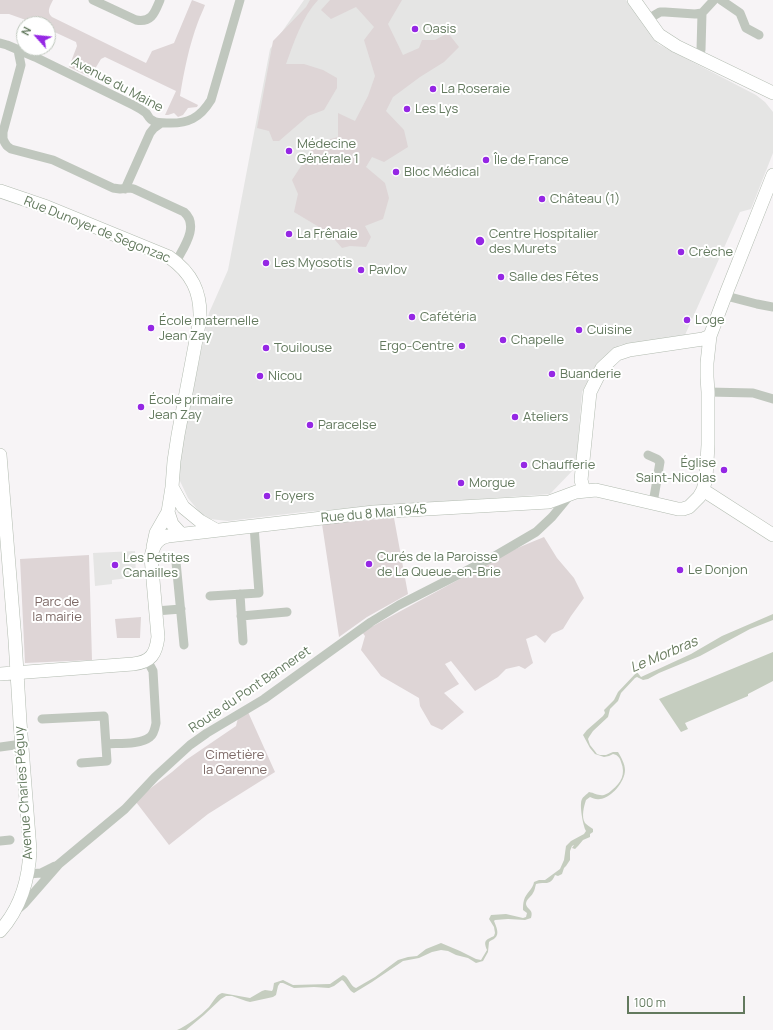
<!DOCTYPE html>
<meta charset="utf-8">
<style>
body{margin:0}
#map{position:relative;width:773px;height:1030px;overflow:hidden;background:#f7f4f6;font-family:Manrope,sans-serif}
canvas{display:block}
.north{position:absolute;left:16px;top:16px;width:40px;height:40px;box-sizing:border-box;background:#fff;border:1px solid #c1c9bf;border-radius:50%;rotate:297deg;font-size:11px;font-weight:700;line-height:16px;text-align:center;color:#63795e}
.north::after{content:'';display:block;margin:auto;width:14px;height:18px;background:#9527e4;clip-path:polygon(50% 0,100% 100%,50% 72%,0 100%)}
.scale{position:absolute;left:627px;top:996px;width:118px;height:18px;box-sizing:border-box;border:2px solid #63795e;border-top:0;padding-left:5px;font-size:12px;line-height:14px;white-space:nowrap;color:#63795e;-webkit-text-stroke:3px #fff;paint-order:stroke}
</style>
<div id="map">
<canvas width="773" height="1030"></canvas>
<div class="north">N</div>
<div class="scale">100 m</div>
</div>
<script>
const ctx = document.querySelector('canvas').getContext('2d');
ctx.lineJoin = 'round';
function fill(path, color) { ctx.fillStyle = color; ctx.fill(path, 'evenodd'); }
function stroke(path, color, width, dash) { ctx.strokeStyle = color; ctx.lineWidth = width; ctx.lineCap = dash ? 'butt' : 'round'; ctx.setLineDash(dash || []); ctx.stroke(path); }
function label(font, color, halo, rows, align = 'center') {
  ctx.font = font + ' Manrope,sans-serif'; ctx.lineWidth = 4; ctx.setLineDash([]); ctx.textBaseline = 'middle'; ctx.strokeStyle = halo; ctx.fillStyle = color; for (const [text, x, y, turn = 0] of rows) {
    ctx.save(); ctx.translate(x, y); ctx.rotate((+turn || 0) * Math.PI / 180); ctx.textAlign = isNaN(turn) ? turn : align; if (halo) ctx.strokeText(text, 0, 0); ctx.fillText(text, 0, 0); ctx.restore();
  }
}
const built = new Path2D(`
 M 304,0 L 626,0 L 658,44 L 756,95 L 765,102 L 773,112 L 773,153 L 751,209 L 740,212 L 685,335 L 620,345 L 596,365 L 582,392 L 576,467 L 550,494 L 303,512 L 228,521 L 210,519 L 201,514 L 188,498 L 180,481 L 177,469 L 189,409 L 209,313 L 228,270 L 270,49 Z
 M 135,551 L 136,577 L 112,580 L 112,584 L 95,586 L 93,553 Z`);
const green = new Path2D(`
 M 0,0 L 53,0 C 50,6 46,12 52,17 L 146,63 L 152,51 L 174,43 L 192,0 L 205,5 C 203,11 200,16 198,22 C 189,46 184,71 180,96 L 198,105 L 197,107 L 188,108 L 183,115 L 178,117 L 174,113 L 168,115 L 165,115 L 176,91 L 105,57 L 101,59 L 90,77 L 69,67 L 77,46 L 76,42 L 48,29 L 48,24 L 37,24 L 9,14 L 0,14 Z
 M 310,0 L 318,0 C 302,17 294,42 286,64 L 304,64 L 323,70 L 337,78 L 337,88 L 324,110 L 308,116 L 279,141 L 273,141 L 269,131 L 257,128 L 273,41 L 306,7 Z
 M 330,0 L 402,0 L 388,24 L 403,55 L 419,48 L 422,40 L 435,40 L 448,33 L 459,47 L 444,62 L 420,77 L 393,97 L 386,111 L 404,130 L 408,147 L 384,162 L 372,157 L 366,167 L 385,183 L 389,198 L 383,219 L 365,226 L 371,237 L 366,247 L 350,246 L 342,248 L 329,233 L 294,212 L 298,194 L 292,180 L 316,143 L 338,137 L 338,113 L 355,121 L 368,96 L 375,76 L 364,40 L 374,27 L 356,7 L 331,19 L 321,10 Z
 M 394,518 L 408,594 L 367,617 L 339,637 L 322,524 Z
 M 544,537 L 557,558 L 574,578 L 584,598 L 571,616 L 563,629 L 552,634 L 545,643 L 536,635 L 526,639 L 533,663 L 525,669 L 519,666 L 506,669 L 498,677 L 475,691 L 451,661 L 445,664 L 459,684 L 444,693 L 464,712 L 442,730 L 431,725 L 420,706 L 419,698 L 381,676 L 361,650 L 365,636 L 362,632 L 515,549 Z
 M 89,555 L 92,660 L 25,663 L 20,559 Z
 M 141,617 L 140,638 L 117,638 L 115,619 Z
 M 248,712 L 275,772 L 208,814 L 169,845 L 136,802 L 143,794 L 172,772 L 186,760 L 236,726 L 238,718 Z`);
const water = new Path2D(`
 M 773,614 L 773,620 L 750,629 L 700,656 L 659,673 L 648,679 L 643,680 L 637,677 L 635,678 L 621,693 L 618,701 L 610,709 L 608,717 L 593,731 L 589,737 L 588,739 L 590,745 L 594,750 L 597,754 L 600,755 L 606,755 L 613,752 L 618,752 C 621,757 625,764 625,770 C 625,782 611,798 600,799 C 596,800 593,798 590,797 L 586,800 C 584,806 581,817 585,823 C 587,825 590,827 593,829 L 593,832 L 590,834 L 590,837 L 583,840 L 578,846 L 575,849 L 572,848 L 574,845 L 572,846 L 570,851 L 570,860 L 566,866 L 564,868 L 562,874 L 558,876 L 555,875 C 550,887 545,881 536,884 C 535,887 535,890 533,893 C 531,897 526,899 526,904 C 527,910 534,909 531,918 L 525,920 L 508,919 L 495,920 L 494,921 C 496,926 500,934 495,938 C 493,940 491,940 489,942 L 488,952 L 483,961 L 476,963 L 468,958 L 456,955 L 448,951 L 441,950 L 432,952 L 419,958 L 403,961 L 372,982 L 354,993 C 348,990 347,983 342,980 L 334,986 L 329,988 L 314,987 L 294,988 L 283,983 L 280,983 L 278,986 L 276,995 L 273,997 L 250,1002 L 246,1001 L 232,996 L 226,996 L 221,999 L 204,1015 L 186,1030 L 177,1030 C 187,1026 201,1015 209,1007 C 213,1002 216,995 222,993 L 250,998 L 262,991 L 265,990 L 272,991 L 273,989 L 274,983 L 283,980 L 293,985 L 330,984 L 343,975 C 349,977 350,986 356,988 L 375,977 L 398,960 L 408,957 L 417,956 L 426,949 L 441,943 L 460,951 L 476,959 L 481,960 L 487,950 C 483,940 486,940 494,936 L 495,933 L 494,927 L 489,919 L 491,915 L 506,914 L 523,918 L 526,917 L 527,913 L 523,910 C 523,907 523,903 524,900 C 526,893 533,889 534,882 L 539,880 L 545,880 L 560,869 L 564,860 L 566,846 L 571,841 L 584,834 L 586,831 C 583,826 579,804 582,799 C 583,797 587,794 589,792 C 595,793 598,796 604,795 C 607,794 610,792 612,790 C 621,783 626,774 621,762 C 620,758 618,755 613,754 L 609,756 L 604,757 L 595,754 L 590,748 L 583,735 L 587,730 L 603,716 L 605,713 L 604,710 L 614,700 L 618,692 L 637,672 L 641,677 L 691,654 L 722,636 Z
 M 773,652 L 773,681 L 748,694 L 748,696 L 685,723 L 688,729 L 681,732 L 659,699 Z`);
const street = new Path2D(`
 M 93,0 L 136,20 C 152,23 155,12 160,0
 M 721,0 L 740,13 L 746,28 L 759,35
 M 648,19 L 660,12 L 665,12 L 695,14 L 702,13 L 714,0
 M 0,43 L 7,45 L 35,57 L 133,105 C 137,107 142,110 146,113 C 148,115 149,119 152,120 C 155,123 162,123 167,123 C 188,124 200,118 211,100 L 240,0
 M 18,50 L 21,65 L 3,132 L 3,139 L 5,143 L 7,146 L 11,149 L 53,160 L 113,188 L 120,189 L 130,188 L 134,189 L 184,212 C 200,226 183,248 176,262
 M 701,50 L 702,13
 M 125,189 L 150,133 L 154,128 L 161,123
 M 724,297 L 730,297 L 757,304 L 773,307
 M 708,392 L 753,393 L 773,399
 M 648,455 L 657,459 L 660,462 L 653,503
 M 176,562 L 184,645
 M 240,594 L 243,641
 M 210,596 L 259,593 L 254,526
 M 156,611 L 181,609
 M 241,616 L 287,612
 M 42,719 L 104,716 L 107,761 L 81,763
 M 106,744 C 118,743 140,745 150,737 C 154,734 155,728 156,723 L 153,671 L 147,660
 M 0,747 L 22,744
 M 0,841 L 10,840
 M 28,874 L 41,873 L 55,866
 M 18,909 L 24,904 L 59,864 L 125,809 L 155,777 L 190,745 L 207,733 L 264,699 L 371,622 L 399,605 L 495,556 L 536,532 L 552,517 L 571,494`);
const secondary = new Path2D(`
 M 634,0 L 659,35 L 676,46 L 773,93
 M 0,191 L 47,207 L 169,257 C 192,273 201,292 200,319 L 178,435 L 174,461 L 172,487 L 168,512 L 172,524 L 181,534
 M 0,455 L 15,640 L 20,722 L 30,850 C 29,879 20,909 0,931
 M 172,487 L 183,507 L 200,521 L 216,530
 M 703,490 L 773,535
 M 584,491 L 581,480 L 590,392 L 602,368 L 617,354 L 629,350 L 703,339 L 710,336
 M 153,547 L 156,533 L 168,512
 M 0,674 L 133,664 C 151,662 156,654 158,637 L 151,557 C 153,546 157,538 168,536 L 374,512 L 549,502 L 576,492 L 596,490 L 678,509 L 683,509 L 689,507 L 699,497 L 703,490 L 706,478 L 708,445 L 708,392 L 707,377 L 707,363 L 710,336 L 727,291 L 773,175`);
const markers = [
 [415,29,4,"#9527e4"],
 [433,89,4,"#9527e4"],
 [407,109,4,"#9527e4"],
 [289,151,4,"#9527e4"],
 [486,160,4,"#9527e4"],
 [396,172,4,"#9527e4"],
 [542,199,4,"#9527e4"],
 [289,234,4,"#9527e4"],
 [480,241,5,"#9527e4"],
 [681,252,4,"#9527e4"],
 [266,263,4,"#9527e4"],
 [361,270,4,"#9527e4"],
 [501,277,4,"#9527e4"],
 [412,317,4,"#9527e4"],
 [687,320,4,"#9527e4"],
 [151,328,4,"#9527e4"],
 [579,330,4,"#9527e4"],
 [503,340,4,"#9527e4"],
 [462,346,4,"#9527e4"],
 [266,348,4,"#9527e4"],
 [552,374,4,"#9527e4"],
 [260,376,4,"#9527e4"],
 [141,407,4,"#9527e4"],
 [515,417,4,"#9527e4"],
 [310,425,4,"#9527e4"],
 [524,465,4,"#9527e4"],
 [724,470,4,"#9527e4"],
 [461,483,4,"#9527e4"],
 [267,496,4,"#9527e4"],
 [369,564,4,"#9527e4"],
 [115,565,4,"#9527e4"],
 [680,570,4,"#9527e4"]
];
const poiNames = [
 ["Oasis",423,29],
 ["La Roseraie",441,89],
 ["Les Lys",415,109],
 ["Médecine",297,144],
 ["Générale 1",297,159],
 ["Île de France",494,160],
 ["Bloc Médical",404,172],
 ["Château (1)",550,199],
 ["La Frênaie",297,234],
 ["Centre Hospitalier",489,234],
 ["des Murets",489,249],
 ["Crèche",689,252],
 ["Les Myosotis",274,263],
 ["Pavlov",369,270],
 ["Salle des Fêtes",509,277],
 ["Cafétéria",420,317],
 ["Loge",695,320],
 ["École maternelle",159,321],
 ["Jean Zay",159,336],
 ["Cuisine",587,330],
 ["Chapelle",511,340],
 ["Ergo-Centre",454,346,"right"],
 ["Touilouse",274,348],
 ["Buanderie",560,374],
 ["Nicou",268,376],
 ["École primaire",149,400],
 ["Jean Zay",149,415],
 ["Ateliers",523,417],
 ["Paracelse",318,425],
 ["Église",716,463,"right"],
 ["Saint-Nicolas",716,478,"right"],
 ["Chaufferie",532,465],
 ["Morgue",469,483],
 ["Foyers",275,496],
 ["Curés de la Paroisse",377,557],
 ["de La Queue-en-Brie",377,572],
 ["Les Petites",123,558],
 ["Canailles",123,573],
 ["Le Donjon",688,570]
];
const streetNames = [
 ["Avenue du Maine",117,85,28],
 ["Rue Dunoyer de Segonzac",97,230,22],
 ["Rue du 8 Mai 1945",374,514,-5],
 ["Route du Pont Banneret",250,690,-34],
 ["Avenue Charles Péguy",24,793,-94]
];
const parkNames = [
 ["Parc de",57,602],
 ["la mairie",57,617],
 ["Cimetière",235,755],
 ["la Garenne",235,770]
];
const waterNames = [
 ["Le Morbras",664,655,-23]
];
fill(built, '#e5e5e4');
fill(green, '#ded5d6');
fill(water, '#c5cdbf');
stroke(secondary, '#b2bbb0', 14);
stroke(street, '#c0c7be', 9);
stroke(secondary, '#fff', 13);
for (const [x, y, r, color] of markers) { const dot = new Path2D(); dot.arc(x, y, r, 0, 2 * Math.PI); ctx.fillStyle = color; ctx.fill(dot); stroke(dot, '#fff', 1.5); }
label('13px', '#63795e', '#fff', poiNames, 'left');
label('13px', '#63795e', '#fff', streetNames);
label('13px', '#7c6865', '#fff', parkNames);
label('italic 14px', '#687a5d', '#fff', waterNames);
</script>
